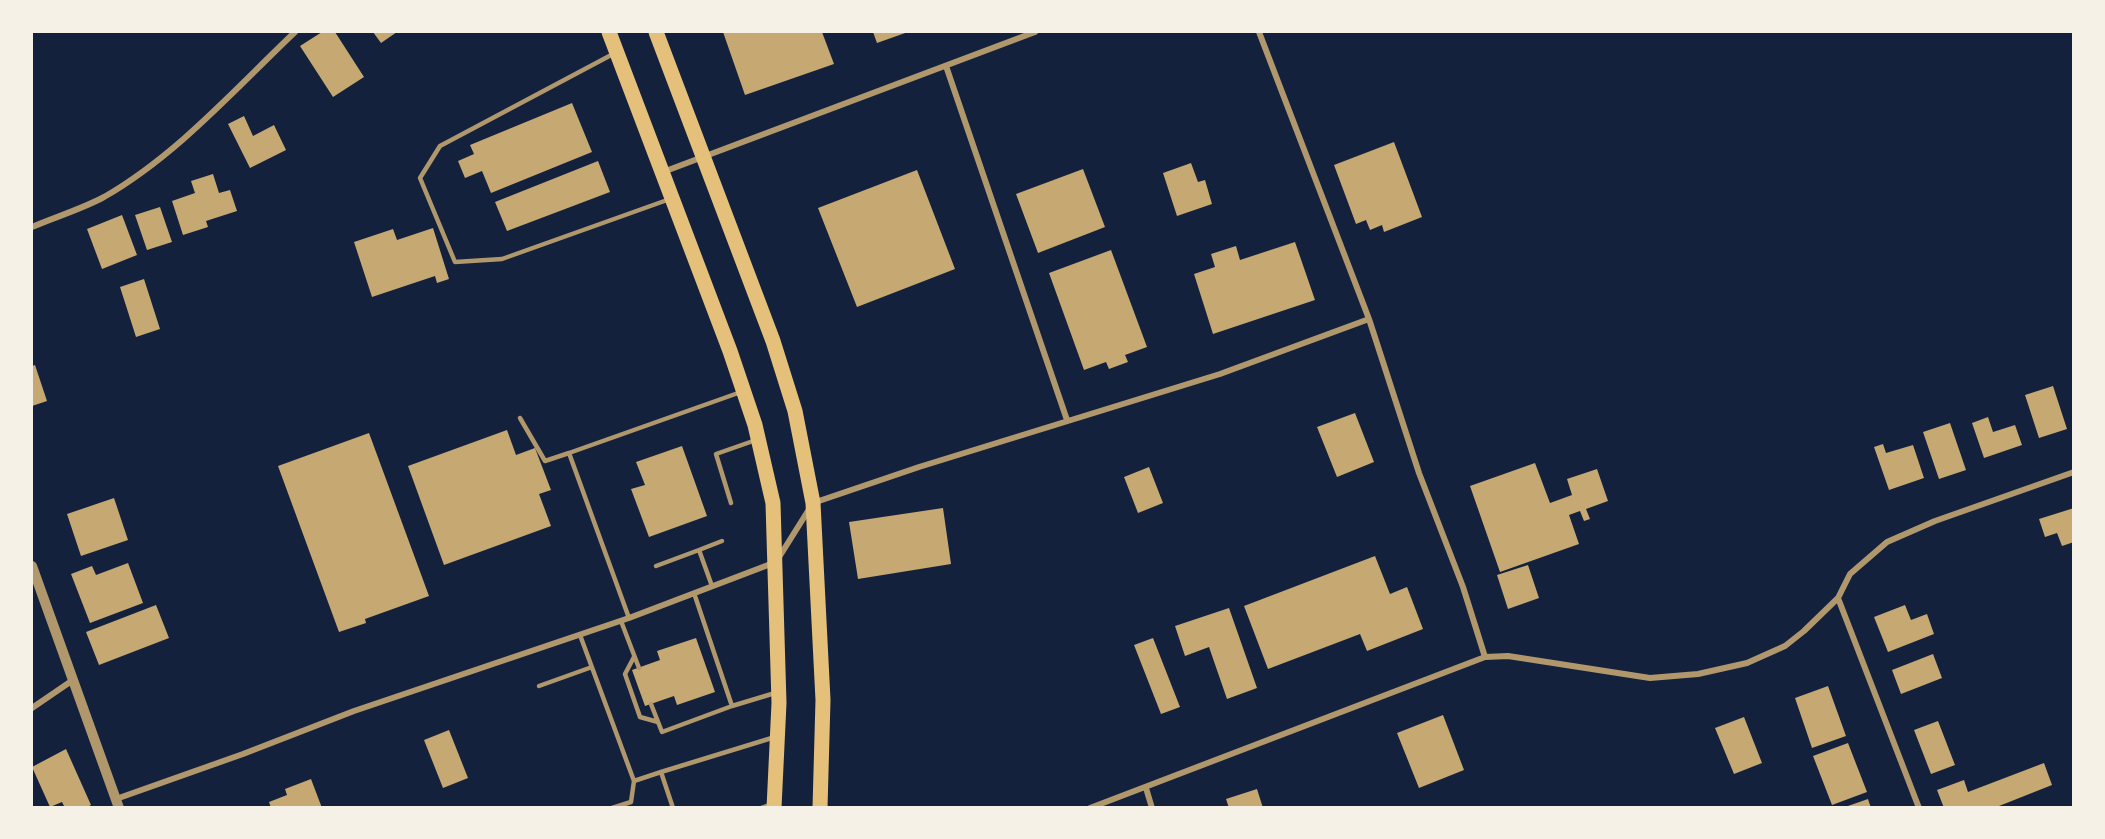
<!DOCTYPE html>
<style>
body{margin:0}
#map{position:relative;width:2105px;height:839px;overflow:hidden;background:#14213d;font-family:Mulish,sans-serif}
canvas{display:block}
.frame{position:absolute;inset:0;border:33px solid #f6f1e7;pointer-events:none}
</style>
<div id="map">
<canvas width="2105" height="839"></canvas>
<div class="frame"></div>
</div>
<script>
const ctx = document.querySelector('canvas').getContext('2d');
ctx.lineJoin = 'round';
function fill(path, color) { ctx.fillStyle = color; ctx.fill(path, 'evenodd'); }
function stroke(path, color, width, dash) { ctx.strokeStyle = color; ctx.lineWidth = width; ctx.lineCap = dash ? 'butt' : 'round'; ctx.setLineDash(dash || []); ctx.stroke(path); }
const building = new Path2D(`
 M 322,32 L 335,32 L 364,77 L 333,97 L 300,46 Z
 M 373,32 L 397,32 L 381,43 Z
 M 723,32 L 822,32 L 834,64 L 745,95 Z
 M 873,32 L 908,32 L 877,43 Z
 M 572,103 L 592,152 L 491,193 L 482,171 L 465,178 L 458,161 L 474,154 L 470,145 Z
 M 244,116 L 253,136 L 274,125 L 286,150 L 250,168 L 228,124 Z
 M 1394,142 L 1422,217 L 1384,232 L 1382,225 L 1370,230 L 1366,220 L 1356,224 L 1334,165 Z
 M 598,161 L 610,192 L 507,231 L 495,202 Z
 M 1191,163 L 1198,182 L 1205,180 L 1212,204 L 1177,216 L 1163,173 Z
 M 1083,169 L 1105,227 L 1038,253 L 1016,194 Z
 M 917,170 L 955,269 L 857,307 L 818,208 Z
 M 213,174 L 219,193 L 230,190 L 237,211 L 206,221 L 208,227 L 183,235 L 172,201 L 195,193 L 191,181 Z
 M 160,207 L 172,242 L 147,250 L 135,215 Z
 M 122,215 L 137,255 L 102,269 L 87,229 Z
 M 433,228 L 449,279 L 437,283 L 435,276 L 372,297 L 354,242 L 393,229 L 397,240 Z
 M 1295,242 L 1315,300 L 1213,334 L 1194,274 L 1215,267 L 1211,254 L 1236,246 L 1240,260 Z
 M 1111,250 L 1147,347 L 1125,355 L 1128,362 L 1109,369 L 1106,362 L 1084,370 L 1049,273 Z
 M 144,279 L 160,329 L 136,337 L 120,287 Z
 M 35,365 L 47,401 L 32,406 L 32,366 Z
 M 2053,386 L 2067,429 L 2039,438 L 2025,395 Z
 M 1355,413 L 1374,462 L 1337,477 L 1317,427 Z
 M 1988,417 L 1993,432 L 2015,425 L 2022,445 L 1984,458 L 1972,423 Z
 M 1950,423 L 1966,470 L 1939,479 L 1923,432 Z
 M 507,430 L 516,455 L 535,448 L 551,490 L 539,494 L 551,526 L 444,565 L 408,466 Z
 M 369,433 L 429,596 L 365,619 L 366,623 L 339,632 L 278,466 Z
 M 1883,444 L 1886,453 L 1913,445 L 1924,478 L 1889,490 L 1874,447 Z
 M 682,446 L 707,516 L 649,537 L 631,489 L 645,485 L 636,462 Z
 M 1535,463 L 1550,503 L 1572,495 L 1567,479 L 1597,469 L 1608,501 L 1586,509 L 1590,519 L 1584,521 L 1580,511 L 1569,515 L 1579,544 L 1500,572 L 1470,486 Z
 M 1149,467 L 1163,503 L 1138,513 L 1124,477 Z
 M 114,498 L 128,540 L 81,556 L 67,514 Z
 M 943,508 L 951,564 L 858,579 L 849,522 Z
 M 2074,508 L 2074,542 L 2062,546 L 2057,533 L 2045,537 L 2039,519 Z
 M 1375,556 L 1390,594 L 1407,587 L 1423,629 L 1367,651 L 1360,634 L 1268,669 L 1244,606 Z
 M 128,563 L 143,603 L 90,623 L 71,574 L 92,566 L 96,575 Z
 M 1528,565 L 1539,598 L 1508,609 L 1497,575 Z
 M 156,605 L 169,638 L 99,665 L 86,632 Z
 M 1905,605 L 1911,620 L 1927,614 L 1934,634 L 1888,652 L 1874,617 Z
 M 1229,608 L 1257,688 L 1227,699 L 1209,647 L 1185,656 L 1175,626 Z
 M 696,638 L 715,692 L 677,705 L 674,696 L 645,706 L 632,670 L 660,660 L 657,651 Z
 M 1153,638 L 1180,707 L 1161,714 L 1134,645 Z
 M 1933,654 L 1942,678 L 1901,694 L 1892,670 Z
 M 1828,686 L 1846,736 L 1812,748 L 1795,698 Z
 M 1443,715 L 1464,770 L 1419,788 L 1397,733 Z
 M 1744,717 L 1762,763 L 1734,774 L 1715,728 Z
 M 1938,721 L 1955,765 L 1931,774 L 1914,730 Z
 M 449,730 L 468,778 L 443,788 L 424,740 Z
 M 1848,743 L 1867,792 L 1832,805 L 1813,756 Z
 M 66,749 L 91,805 L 85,808 L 65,808 L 62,802 L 50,807 L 32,767 Z
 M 2044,763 L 2052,785 L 1994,808 L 1944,808 L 1937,790 L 1964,780 L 1968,792 Z
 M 311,779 L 322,808 L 271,808 L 269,802 L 287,795 L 285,789 Z
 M 1257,789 L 1263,808 L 1229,808 L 1226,799 Z
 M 1868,799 L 1871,808 L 1845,808 L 1845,807 Z`);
const service = new Path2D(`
 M 615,53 L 440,146 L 420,178 L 455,262 L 502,259 L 670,199
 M 520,418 L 545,461 L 569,453
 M 731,503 L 716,454 L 756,440
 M 699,550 L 722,541
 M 656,566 L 699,550 L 712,586
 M 629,618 L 569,453 L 741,392
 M 621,621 L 639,668
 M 580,635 L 634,781 L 661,772
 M 634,657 L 625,674 L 640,717 L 658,722
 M 539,686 L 592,667
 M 651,704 L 662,732 L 732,706 L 694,593
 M 732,706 L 775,693
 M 612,808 L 631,802 L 634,781
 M 673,808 L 661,772 L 775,737
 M 761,808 L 772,804`);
const minor = new Path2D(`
 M 1259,32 L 1369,319 L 1419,473 L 1463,587 L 1485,657
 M 946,66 L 1067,420
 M 663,172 L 1035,32
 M 32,227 C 55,217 82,209 104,197 C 177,155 235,89 295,32
 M 1838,598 L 1919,808
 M 32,708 L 73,680
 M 1146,788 L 1152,808
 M 116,799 L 243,754 L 354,711 L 629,618 L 776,562 L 813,503 L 919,467 L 1220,374 L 1369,319
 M 1090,808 L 1485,657 L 1508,656 L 1650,678 L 1698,674 L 1747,663 L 1785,646 L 1804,631 L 1838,598 L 1850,574 L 1887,542 L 1935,521 L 2074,472`);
const tertiary = new Path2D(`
 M 32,566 L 119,808`);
const primary = new Path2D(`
 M 609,32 L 730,351 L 755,425 L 773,503 L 779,703 L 774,808
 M 656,32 L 773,341 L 795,411 L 813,503 L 823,700 L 820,808`);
fill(building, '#c6a872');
stroke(service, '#b1986c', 4.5);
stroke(minor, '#b1986c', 6);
stroke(tertiary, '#b1986c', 10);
stroke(primary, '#e5c07b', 15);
</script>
